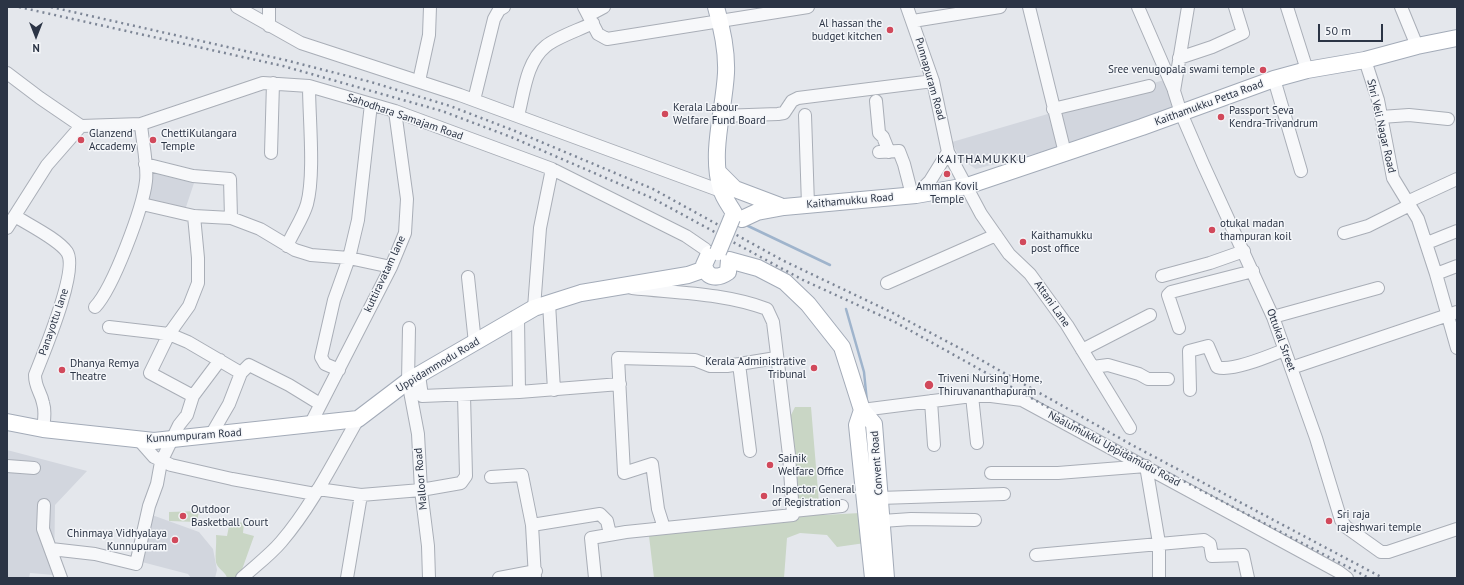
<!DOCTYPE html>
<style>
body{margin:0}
#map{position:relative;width:1464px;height:585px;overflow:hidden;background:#e4e7ec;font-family:"PT Sans",sans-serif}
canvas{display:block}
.frame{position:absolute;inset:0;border:8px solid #2b3445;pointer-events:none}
.north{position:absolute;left:16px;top:16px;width:40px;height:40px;-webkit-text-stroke:3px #f4f6f9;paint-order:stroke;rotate:180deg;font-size:11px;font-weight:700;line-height:16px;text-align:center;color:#2b3445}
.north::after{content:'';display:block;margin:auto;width:14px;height:18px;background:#2b3445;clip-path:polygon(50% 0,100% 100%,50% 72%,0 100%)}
.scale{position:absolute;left:1318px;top:24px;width:65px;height:18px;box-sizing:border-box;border:2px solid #2b3445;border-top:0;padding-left:5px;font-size:12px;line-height:14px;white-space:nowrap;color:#2b3445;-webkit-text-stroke:3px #f4f6f9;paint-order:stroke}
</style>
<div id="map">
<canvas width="1464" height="585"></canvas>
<div class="frame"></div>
<div class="north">N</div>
<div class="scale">50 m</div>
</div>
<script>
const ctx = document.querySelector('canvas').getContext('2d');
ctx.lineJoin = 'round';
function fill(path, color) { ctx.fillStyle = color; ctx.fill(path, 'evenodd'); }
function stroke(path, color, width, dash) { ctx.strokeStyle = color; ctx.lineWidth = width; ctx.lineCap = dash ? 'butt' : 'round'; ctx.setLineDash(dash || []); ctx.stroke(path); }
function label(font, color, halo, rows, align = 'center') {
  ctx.font = font + ' "PT Sans",sans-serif'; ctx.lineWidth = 3; ctx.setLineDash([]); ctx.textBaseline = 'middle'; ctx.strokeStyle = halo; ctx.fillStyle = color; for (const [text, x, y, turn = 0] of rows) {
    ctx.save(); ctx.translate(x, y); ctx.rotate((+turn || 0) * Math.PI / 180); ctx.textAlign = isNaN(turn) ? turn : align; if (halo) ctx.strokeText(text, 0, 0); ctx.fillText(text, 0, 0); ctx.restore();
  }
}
const built = new Path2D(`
 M 1164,80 L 1174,109 L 1060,147 L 976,169 L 960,159 L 952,142 Z
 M 150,171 L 195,180 L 185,210 L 144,202 Z
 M 7,450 L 87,471 L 55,505 L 54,575 L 30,573 L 29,578 L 7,578 Z
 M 152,515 L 199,532 L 213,549 L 217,570 L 215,578 L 191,578 L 188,574 L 138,561 Z`);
const green = new Path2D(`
 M 795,407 L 811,407 L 819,503 L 823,515 L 860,513 L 865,543 L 837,547 L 827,535 L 800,533 L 787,538 L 784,578 L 654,578 L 649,536 L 791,521 L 799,518 L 789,419 Z
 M 199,511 L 197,522 L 169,521 L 169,512 Z
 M 230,521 L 244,523 L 243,533 L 254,536 L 239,578 L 227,578 C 226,573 220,570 217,565 C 214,560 217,544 216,535 L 227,536 Z`);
const stream = new Path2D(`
 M 746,225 L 830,265
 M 846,309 L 864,372 L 867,402`);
const minor = new Path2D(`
 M 237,7 L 301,43 L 460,95 L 721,191 L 728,190
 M 584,7 L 598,34 L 607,39 L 808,7
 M 907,7 L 933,81 L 948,152 L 981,214 L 1009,254 L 1030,274 L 1067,325 L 1130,428
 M 1029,7 L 1065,153
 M 1138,7 L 1174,90
 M 1188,7 L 1174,91 L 1181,113 L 1203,164 L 1273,317 L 1316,438 L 1341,520 L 1346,527 L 1381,552 L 1388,552 L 1457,529
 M 1287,7 L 1307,70
 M 1401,7 L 1417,46
 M 589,15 L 604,7
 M 913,21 L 1000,7
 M 269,26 L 269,7
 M 1179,58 L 1212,47 L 1243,33 L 1235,7
 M 1365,60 L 1378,100 L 1393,178 L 1418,219 L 1436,274 L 1457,348
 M 7,73 L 40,98 L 81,126
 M 1274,79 L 1301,171
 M 419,81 L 429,35 L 430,7
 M 474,100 L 494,19 L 499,10 L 504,7
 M 876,101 L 879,133 L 883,137 L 889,152
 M 1053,109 L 1149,86
 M 805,115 L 808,205
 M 518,116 C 524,93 526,62 546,46 C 557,37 579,30 593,23
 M 720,116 L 778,114 L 784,113 L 792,101 L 798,98 L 933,81
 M 1381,117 L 1409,115 L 1448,119
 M 81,126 L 141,124 L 263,83 L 309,86 L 395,111 L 552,169 L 686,236 L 705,249 L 709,254 L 716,252
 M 879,152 L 899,151 L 904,164 L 912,195
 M 271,153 L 273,83
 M 145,164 L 193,176 L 230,179 L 231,218
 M 916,195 L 930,181 L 948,152
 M 1407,202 L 1457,179
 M 142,204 L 194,216 L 231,218 L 260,229 L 295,250 L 311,255 L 349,258 L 391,267
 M 15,216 C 29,225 58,239 67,252 C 79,270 43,354 35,375 C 35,388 41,392 43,403 C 46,412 44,420 43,429
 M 7,228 L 47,165 L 81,126
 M 1344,233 L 1368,226 L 1410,205
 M 1427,243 L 1457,231
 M 287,246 C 293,232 303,218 307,204 C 315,174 309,118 309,86
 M 1436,274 L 1457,266
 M 1162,276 L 1210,263 L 1244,251
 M 468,277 L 475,343
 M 887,283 L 996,235
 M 549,303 L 554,390
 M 95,307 C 113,288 143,208 146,181 C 148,167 142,139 141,124
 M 534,308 L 540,228 L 552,169
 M 518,317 L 519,392
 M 1273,317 L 1378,288
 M 109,327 L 169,334 L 188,342 L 241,373
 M 409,328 L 408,381 L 418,434 L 421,490 L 428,546 L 429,578
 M 1179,328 L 1168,295 L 1171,292 L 1253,271
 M 1082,350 L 1150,315
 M 739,364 L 750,451
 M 1093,367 L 1108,365 L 1139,374 L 1148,379 L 1168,379
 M 1291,368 L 1457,312
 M 339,370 L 325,364 L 321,357 L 334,300 L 349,258 L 358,220 L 371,104
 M 419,375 L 422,396 L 519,392 L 620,384
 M 1190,390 L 1189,351 L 1208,346 L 1217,367 C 1232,372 1269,356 1284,350
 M 193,396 L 150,373 L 169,334 L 189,306 L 198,283 L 198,258 L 194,216
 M 972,396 L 977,443
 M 931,401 L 934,445
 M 862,410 L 972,396 L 991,396 L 1022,400 L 1339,572 L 1347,578
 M 310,425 L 391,267 L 405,233 L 407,199 L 395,111
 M 211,435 L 229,404 L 241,373 L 249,365 L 289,385 L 320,404
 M 139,440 L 154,457 L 171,465 L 232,479 L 315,494
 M 7,466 L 34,468
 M 1146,466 L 1159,543 L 1159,578
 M 991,473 L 1058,473 L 1146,466
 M 491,477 L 522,475 L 532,525 L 535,578
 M 318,489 L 361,495 L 421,490 L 461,483 L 466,476 L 464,395
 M 879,498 L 1004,494
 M 44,505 L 43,529 L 61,578
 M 793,511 L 842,506
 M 882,521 L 911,519 L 975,520
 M 532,525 L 600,514 L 607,521 L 610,534
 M 664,528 L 658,509 L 652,464 L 624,473 L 618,358 L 695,360 L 710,366 L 727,366 L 776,358
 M 51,549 L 95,554 L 136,564 L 149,506 L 157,484 L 161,462 L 179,425 L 187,415 L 193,396 L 220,360
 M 1036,555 L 1204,540 L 1210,544 L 1212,556 L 1243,555 L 1248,578
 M 242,578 C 255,566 270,555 281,542 C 312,506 334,461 358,419
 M 347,578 L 361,495
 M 499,578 L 536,571
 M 595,578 L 591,538 L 626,532 L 793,515 L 789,455 L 775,338 L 773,322 L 767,309 C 724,293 678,293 632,288`);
const major = new Path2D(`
 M 716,7 C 722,28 727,51 726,73 C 724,111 710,152 721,189 C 723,197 730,206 734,213
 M 718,172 L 735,189 L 780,206
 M 742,219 L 757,212 L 784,207 L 916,195 L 967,186 L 1142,127 L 1274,79 L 1307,70 L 1365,60 L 1417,46 L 1457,38
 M 709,254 L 704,265 C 707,279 718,279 728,272 L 729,260 L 758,268 L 785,282 L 808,304 L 842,347 L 862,410 L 874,424 L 886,578
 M 862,410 L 857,425 L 873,578
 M 7,422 L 43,429 L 154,441 L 358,419 L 408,381 L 534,308 L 581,293 L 688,275 L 705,269`);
const rail = new Path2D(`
 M 19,7 L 283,66 L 442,111 L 511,137 L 652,198 L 803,280 L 895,322 L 1126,451 L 1369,578
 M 51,7 L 285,60 L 371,82 L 450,106 L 515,131 L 653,189 L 782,260 L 893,313 L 965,351 L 1132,445 L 1383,578`);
const majorBridge = new Path2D(`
 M 718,252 L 732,218`);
const markers = [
 [890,30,4,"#d1495b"],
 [1263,70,4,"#d1495b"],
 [665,114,4,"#d1495b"],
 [1221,117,4,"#d1495b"],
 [81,140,4,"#d1495b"],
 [153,140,4,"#d1495b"],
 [947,174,4,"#d1495b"],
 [1212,230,4,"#d1495b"],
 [1023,242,4,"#d1495b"],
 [814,368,4,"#d1495b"],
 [62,370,4,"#d1495b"],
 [929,385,5,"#d1495b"],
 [770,465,4,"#d1495b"],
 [764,496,4,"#d1495b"],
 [183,516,4,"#d1495b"],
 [1329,521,4,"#d1495b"],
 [175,540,4,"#d1495b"]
];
const poiNames = [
 ["Al hassan the",882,24,"right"],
 ["budget kitchen",882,37,"right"],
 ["Sree venugopala swami temple",1255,70,"right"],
 ["Kerala Labour",673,108],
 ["Welfare Fund Board",673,121],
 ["Passport Seva",1229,111],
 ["Kendra-Trivandrum",1229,124],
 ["Glanzend",89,134],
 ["Accademy",89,147],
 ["ChettiKulangara",161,134],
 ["Temple",161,147],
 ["Amman Kovil",947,187,"center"],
 ["Temple",947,200,"center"],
 ["otukal madan",1220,224],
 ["thampuran koil",1220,237],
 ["Kaithamukku",1031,236],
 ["post office",1031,249],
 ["Kerala Administrative",806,362,"right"],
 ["Tribunal",806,375,"right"],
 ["Dhanya Remya",70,364],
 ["Theatre",70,377],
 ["Triveni Nursing Home,",938,379],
 ["Thiruvananthapuram",938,392],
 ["Sainik",778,459],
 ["Welfare Office",778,472],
 ["Inspector General",772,490],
 ["of Registration",772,503],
 ["Outdoor",191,510],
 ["Basketball Court",191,523],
 ["Sri raja",1337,515],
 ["rajeshwari temple",1337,528],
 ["Chinmaya Vidhyalaya",167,534,"right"],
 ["Kunnupuram",167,547,"right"]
];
const streetNames = [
 ["Punnapuram Road",930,79,74],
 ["Kaithamukku Petta Road",1209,103,-20],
 ["Sahodhara Samajam Road",405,117,19],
 ["Shri Veli Nagar Road",1381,126,77],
 ["Kaithamukku Road",850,201,-5],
 ["kuttiravatam lane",385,274,-65],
 ["Attani Lane",1052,304,55],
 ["Panayottu lane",54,322,-71],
 ["Ottukal Street",1281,340,70],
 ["Uppidammodu Road",438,365,-31],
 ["Kunnumpuram Road",194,436,-4],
 ["Naalumukku Uppidamudu Road",1114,449,28],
 ["Convent Road",877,463,-94],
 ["Malloor Road",421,479,-95]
];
const neighbourhoodNames = [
 ["KAITHAMUKKU",982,160]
];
fill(built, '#d2d6de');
fill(green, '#c9d6c5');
stroke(stream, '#9fb4cc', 2.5);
stroke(minor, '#a9aeb7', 14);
stroke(major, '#a3abb8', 18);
stroke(minor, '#f7f8fa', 12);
stroke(major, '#fff', 16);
stroke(rail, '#7d8696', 2.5, [2, 4]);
stroke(majorBridge, '#a3abb8', 18, []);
stroke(majorBridge, '#fff', 16);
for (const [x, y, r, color] of markers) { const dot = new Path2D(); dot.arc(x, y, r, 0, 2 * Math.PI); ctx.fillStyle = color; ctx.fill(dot); stroke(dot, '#f4f6f9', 1.5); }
label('11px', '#2b3445', '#f4f6f9', poiNames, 'left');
label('11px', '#2b3445', '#f4f6f9', streetNames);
ctx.letterSpacing = '1px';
label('12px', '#1d2536', '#f4f6f9', neighbourhoodNames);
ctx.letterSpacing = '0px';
</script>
